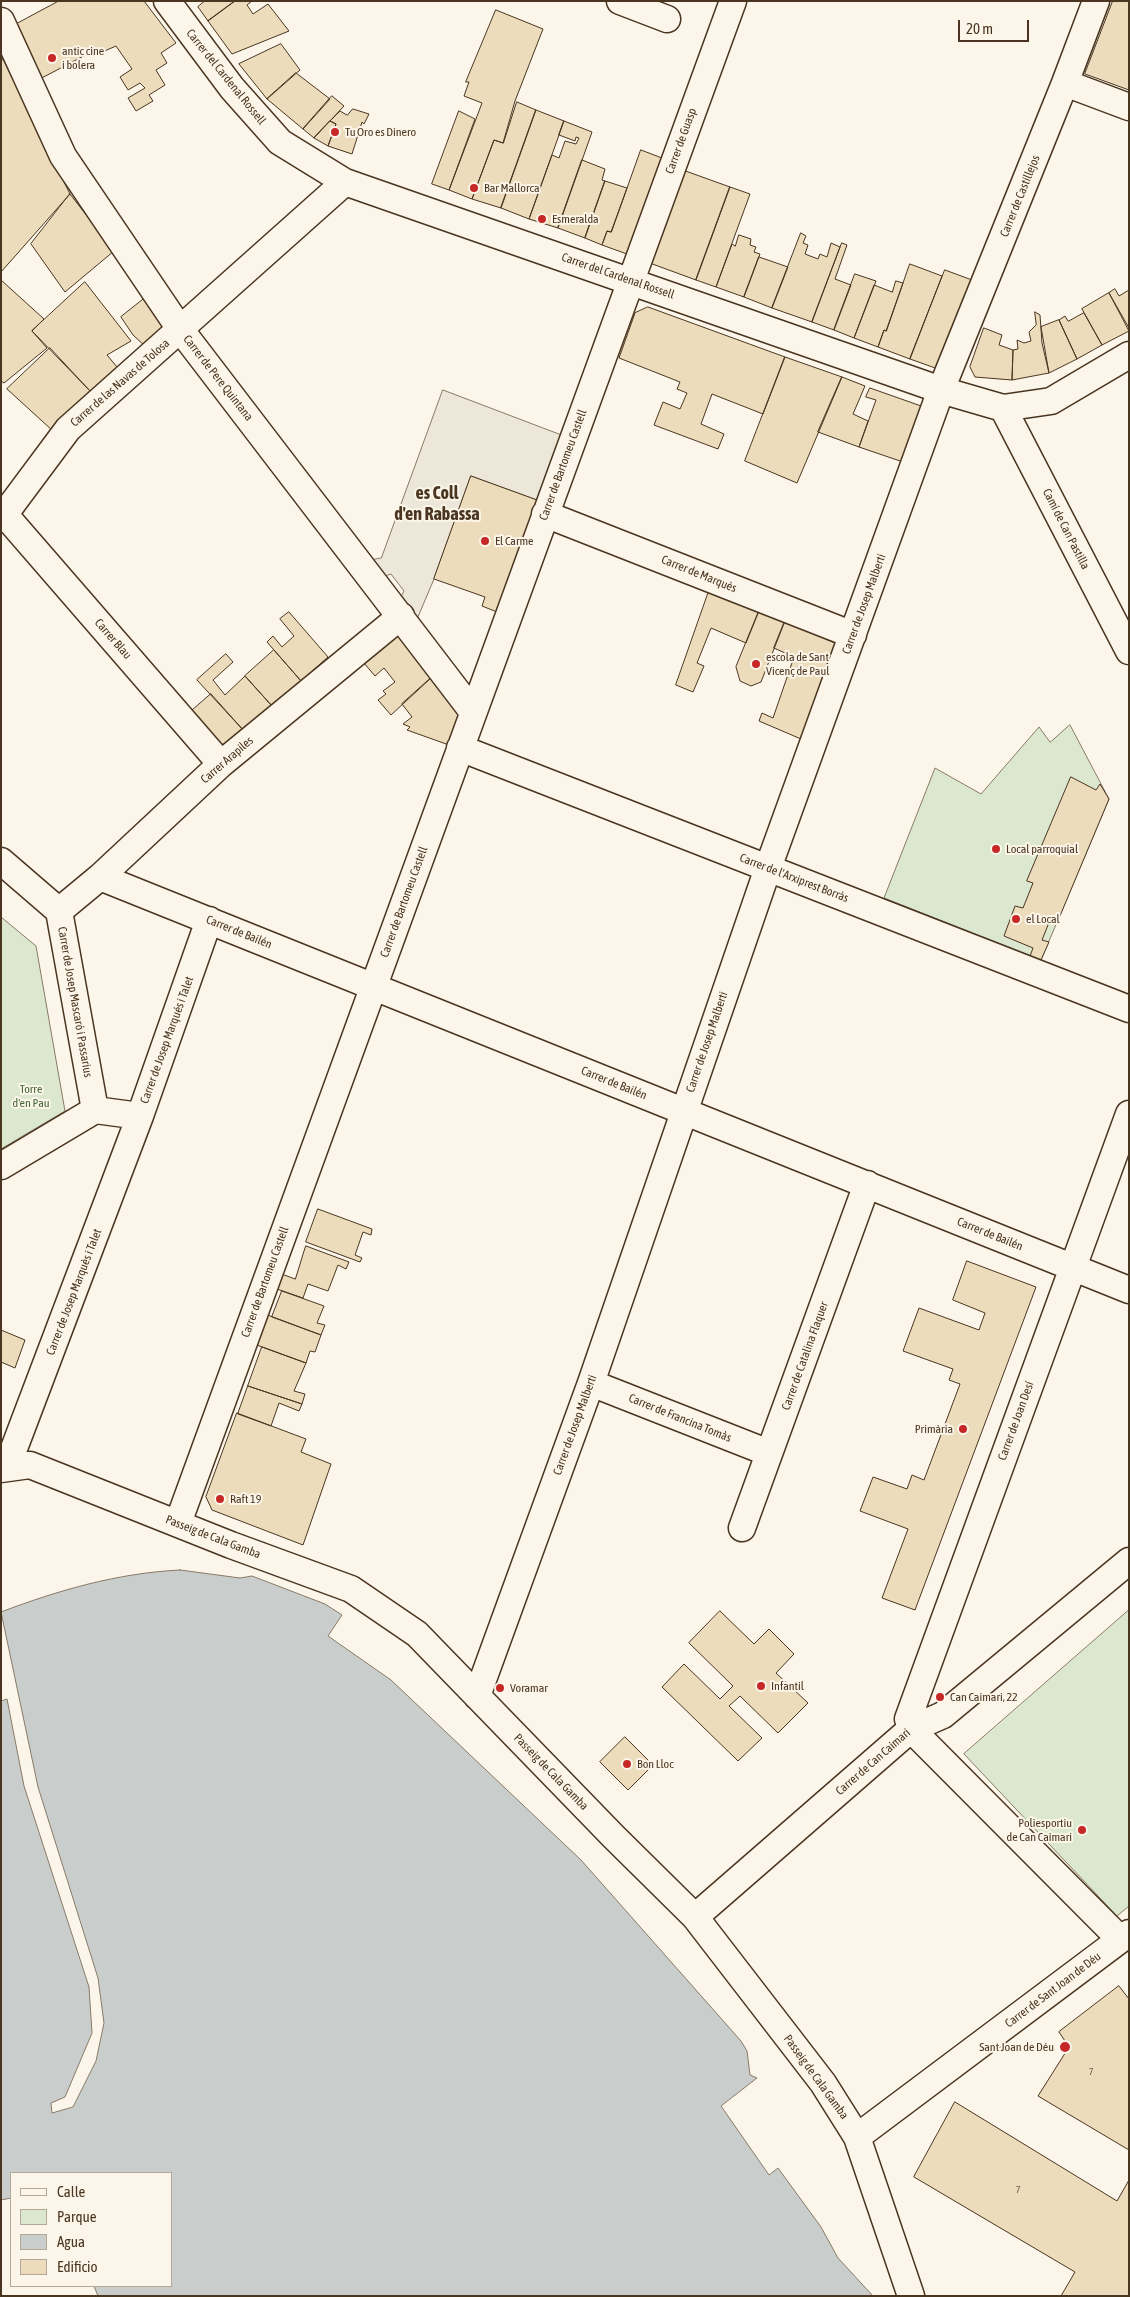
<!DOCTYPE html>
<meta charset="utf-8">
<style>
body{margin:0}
#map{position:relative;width:1130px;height:2297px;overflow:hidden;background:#fbf6e9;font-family:"Asap Condensed",sans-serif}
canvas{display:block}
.frame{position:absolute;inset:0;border:2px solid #4a3520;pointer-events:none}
.legend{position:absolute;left:10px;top:2172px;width:162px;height:115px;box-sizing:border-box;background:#fbf6e9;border:1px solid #b4a999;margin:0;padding:6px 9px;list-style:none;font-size:15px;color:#4a3520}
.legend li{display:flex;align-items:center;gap:10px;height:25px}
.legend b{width:25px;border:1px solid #b4a999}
.scale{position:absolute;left:958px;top:20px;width:71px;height:22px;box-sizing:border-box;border:2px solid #4a3520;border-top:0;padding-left:6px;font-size:15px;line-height:18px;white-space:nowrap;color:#4a3520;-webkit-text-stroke:4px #fbf6e9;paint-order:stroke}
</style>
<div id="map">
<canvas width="1130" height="2297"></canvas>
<div class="frame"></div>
<ul class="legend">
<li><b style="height:6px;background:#fbf6e9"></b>Calle</li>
<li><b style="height:14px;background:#dce7d0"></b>Parque</li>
<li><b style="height:14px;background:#c9cecd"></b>Agua</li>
<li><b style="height:14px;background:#ecdcbc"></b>Edificio</li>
</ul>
<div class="scale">20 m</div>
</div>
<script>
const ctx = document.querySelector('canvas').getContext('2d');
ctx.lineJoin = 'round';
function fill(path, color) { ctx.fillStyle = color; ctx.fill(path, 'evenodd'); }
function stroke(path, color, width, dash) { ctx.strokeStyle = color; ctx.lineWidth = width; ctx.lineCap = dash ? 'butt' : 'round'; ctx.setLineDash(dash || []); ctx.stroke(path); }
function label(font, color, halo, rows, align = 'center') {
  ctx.font = font + ' "Asap Condensed",sans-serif'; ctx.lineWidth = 4; ctx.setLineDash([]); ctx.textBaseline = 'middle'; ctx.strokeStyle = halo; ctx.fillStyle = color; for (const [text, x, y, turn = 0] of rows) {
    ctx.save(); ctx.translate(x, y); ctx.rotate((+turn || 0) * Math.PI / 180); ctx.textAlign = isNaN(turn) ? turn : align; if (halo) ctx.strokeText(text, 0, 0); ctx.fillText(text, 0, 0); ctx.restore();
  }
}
const green = new Path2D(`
 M 1070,725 L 1109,799 L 1041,960 L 884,898 L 935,768 L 981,794 L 1039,727 L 1050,742 Z
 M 1,917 L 36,946 L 65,1111 L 1,1149 Z
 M 1129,1610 L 1129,1906 L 1117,1916 L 964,1754 Z`);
const parking = new Path2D(`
 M 443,390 L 572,439 L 537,500 L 471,476 L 434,579 L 412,631 L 395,608 L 404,591 L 391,574 L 373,580 L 359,562 L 381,558 Z`);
const water = new Path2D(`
 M 180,1570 L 240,1578 L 252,1576 L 325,1604 L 342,1615 L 328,1636 L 391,1680 L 581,1860 L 741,2041 L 747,2051 L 750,2075 L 757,2078 L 721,2106 L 769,2175 L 778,2168 L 821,2227 L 838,2258 L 873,2296 L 98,2296 L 94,2286 L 171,2286 L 171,2173 L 11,2173 L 11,2198 L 1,2200 L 1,1701 L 7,1699 L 24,1786 L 89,1987 L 92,2033 L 65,2097 L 51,2103 L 52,2113 L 73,2107 L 96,2061 L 104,2023 L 98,1978 L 38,1787 L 1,1612 C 59,1590 118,1573 180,1570 Z`);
const building = new Path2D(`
 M 59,1 L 144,1 L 176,43 L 161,53 L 167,63 L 156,70 L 165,85 L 149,95 L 153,101 L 136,111 L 128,98 L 145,88 L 140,83 L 128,90 L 120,77 L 132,69 L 116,46 L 100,53 L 97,49 L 36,81 L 11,27 Z
 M 205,1 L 235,1 L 208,21 L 198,7 Z
 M 235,1 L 252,1 L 247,5 L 253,14 L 268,4 L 289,31 L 232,54 L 208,21 Z
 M 1113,1 L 1129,1 L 1129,90 L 1085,74 Z
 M 496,10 L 543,29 L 515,101 L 503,143 L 494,140 L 472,199 L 449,190 L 482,103 L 464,96 L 469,82 L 466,82 Z
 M 281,44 L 300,70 L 267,99 L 239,64 Z
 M 3,59 L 70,194 L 1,272 L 1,62 Z
 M 296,73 L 330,99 L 303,129 L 267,99 Z
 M 332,96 L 344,106 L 314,138 L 303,129 Z
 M 517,102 L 536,110 L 501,208 L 472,199 L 494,140 L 503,143 Z
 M 353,109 L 369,114 L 364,124 L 362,122 L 352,154 L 328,146 L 336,124 L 330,121 L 340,111 L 347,115 Z
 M 536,110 L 564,121 L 529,219 L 501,208 Z
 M 459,111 L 475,119 L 449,190 L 432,184 Z
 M 330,121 L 336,124 L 328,146 L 314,138 Z
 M 564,121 L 592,132 L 558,228 L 529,219 L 552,155 L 559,158 L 565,141 L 576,144 L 579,138 L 576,137 L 575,141 L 559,135 Z
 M 641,150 L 662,158 L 627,254 L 602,245 L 607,231 L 611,232 Z
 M 582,160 L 605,169 L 602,180 L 605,181 L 585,238 L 558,228 Z
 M 680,169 L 730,187 L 696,280 L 647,262 Z
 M 605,181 L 627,188 L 611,232 L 607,231 L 602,245 L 585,238 Z
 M 730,187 L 750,194 L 716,287 L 696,280 Z
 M 70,194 L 114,251 L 65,292 L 31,244 Z
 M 801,233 L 806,236 L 803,243 L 808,245 L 805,254 L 818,259 L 820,254 L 827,257 L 831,243 L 840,247 L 812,322 L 772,308 Z
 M 739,235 L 751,239 L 750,245 L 756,247 L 754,252 L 760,254 L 744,297 L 716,287 L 732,244 L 735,246 Z
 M 842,243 L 847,245 L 835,279 L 851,285 L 834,330 L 812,322 Z
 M 759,257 L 788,267 L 772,308 L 744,297 Z
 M 910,264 L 942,276 L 910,359 L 878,347 L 884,330 L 886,331 Z
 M 945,270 L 972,280 L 938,369 L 910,359 Z
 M 855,274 L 876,281 L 854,338 L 834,330 Z
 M 1,280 L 44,319 L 32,331 L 47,348 L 4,383 L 1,381 Z
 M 896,281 L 903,283 L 886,331 L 884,330 L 878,347 L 854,338 L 874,285 L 892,292 Z
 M 85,282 L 131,341 L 107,355 L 117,367 L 91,392 L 32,331 Z
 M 1115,289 L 1119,296 L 1129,290 L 1129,328 L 1109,293 Z
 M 1109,293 L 1129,331 L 1102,345 L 1082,309 Z
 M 145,298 L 170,330 L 146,347 L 133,335 L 121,317 Z
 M 648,307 L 785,357 L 763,414 L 712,394 L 701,424 L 724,434 L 718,449 L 654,425 L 663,402 L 680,409 L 687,393 L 677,389 L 680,382 L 619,358 L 635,313 Z
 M 1035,312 L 1040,315 L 1042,343 L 1049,373 L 1012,380 L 1013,350 L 1018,349 L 1017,340 L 1024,343 L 1031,341 L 1029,332 L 1036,325 Z
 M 1084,313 L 1102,345 L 1077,359 L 1059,320 L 1065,316 L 1068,321 Z
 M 1059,320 L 1077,359 L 1049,373 L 1041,327 Z
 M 984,328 L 1002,335 L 999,345 L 1013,350 L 1012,380 L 975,377 L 970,367 Z
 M 50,348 L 91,392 L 53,431 L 7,389 Z
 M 785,357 L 842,377 L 797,483 L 745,461 Z
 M 842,377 L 865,386 L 853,414 L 868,421 L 859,447 L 818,432 Z
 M 870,388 L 924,407 L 903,462 L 859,447 L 876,400 L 866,397 Z
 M 471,476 L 537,500 L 497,612 L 482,606 L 485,597 L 434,579 Z
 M 709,591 L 759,611 L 746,643 L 711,628 L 697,663 L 704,666 L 693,692 L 676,685 Z
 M 759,611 L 785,621 L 761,682 L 751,686 L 740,681 L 736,667 Z
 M 289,612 L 328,657 L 301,681 L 267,642 L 273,636 L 282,647 L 294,636 L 280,619 Z
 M 785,621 L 835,643 L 801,739 L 759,721 L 762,713 L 773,718 L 794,657 L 774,648 Z
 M 398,633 L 431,678 L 391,715 L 378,700 L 386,694 L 383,691 L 395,682 L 384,668 L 375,676 L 364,663 Z
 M 274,650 L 301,681 L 272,706 L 245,676 Z
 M 226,654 L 233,662 L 213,680 L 225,695 L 245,676 L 272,706 L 244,731 L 197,680 Z
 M 431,678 L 460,715 L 449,745 L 407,730 L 410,727 L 403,724 L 412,717 L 402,704 Z
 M 211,694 L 244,731 L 221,752 L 188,714 Z
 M 1071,777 L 1096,790 L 1100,784 L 1109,799 L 1057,923 L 1050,920 L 1042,940 L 1049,942 L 1041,960 L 1030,956 L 1033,948 L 1004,936 L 1015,906 L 1023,908 L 1033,883 L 1027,881 Z
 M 318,1209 L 372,1229 L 371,1235 L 363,1232 L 355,1255 L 362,1258 L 360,1262 L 306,1242 Z
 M 306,1246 L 349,1262 L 346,1269 L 338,1265 L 328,1291 L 308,1284 L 303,1298 L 274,1288 L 279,1273 L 295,1279 Z
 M 967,1261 L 1036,1287 L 915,1610 L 882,1598 L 908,1529 L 860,1511 L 873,1477 L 907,1489 L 912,1475 L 924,1480 L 960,1384 L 949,1380 L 953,1369 L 903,1351 L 919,1308 L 979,1330 L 985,1313 L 953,1300 Z
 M 282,1291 L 324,1306 L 317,1323 L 325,1325 L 321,1335 L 272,1317 Z
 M 265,1314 L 321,1335 L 315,1352 L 310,1351 L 306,1363 L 254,1344 Z
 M 1,1330 L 25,1340 L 15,1368 L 1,1362 Z
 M 262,1347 L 306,1363 L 294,1391 L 305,1394 L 302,1404 L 248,1386 Z
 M 248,1386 L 302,1404 L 299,1411 L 279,1403 L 271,1426 L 238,1414 Z
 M 237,1413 L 306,1439 L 301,1452 L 331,1464 L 303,1545 L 212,1510 L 206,1497 Z
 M 720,1611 L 754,1644 L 769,1629 L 794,1654 L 776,1673 L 808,1703 L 778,1733 L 740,1696 L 729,1706 L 762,1738 L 738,1761 L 662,1687 L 684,1664 L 720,1699 L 733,1686 L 689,1643 Z
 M 625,1737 L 653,1765 L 628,1790 L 600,1762 Z
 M 1119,1986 L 1129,1999 L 1129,2150 L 1038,2096 L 1069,2047 L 1059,2032 Z
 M 955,2102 L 1117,2201 L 1129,2180 L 1129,2296 L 1061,2296 L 1075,2272 L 914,2177 Z`);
const minor = new Path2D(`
 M 167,1 L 232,88 L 280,142 L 345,182 L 941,390 L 1003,408 L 1051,401 L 1129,355
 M 620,1 L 667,19
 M 1,21 L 63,156 L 180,329 L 473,712
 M 1065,83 L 1129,107
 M 1003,408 L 1129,651
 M 545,514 L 853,635
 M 5,515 L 221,764
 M 1,519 L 68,429 L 345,182
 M 460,748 L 1129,1009
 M 1,861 L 59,911 L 95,1110
 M 100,877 L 1129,1290
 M 59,911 L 100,877 L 221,764 L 401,616
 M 95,1110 L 140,1116 L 209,920
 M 1,1166 L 95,1110
 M 591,1383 L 769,1453
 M 7,1467 L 140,1116
 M 1,1469 L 30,1465 L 231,1545 L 351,1589 L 417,1634 L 613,1836 L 695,1917 L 823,2083 L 857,2137 L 911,2296
 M 178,1523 L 733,1
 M 742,1528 L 867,1184
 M 477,1696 L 591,1383 L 768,868 L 941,390 L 1065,83 L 1096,1
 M 695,1917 L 911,1729 L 943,1715 L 1129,1561
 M 1120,1939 L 911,1729 L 908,1719 L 1129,1114
 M 857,2137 L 1129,1933`);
const markers = [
 [52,58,5,"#c62828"],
 [335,132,5,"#c62828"],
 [474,188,5,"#c62828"],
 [542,219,5,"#c62828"],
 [485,541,5,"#c62828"],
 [756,664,5,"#c62828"],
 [996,849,5,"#c62828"],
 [1016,919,5,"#c62828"],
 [963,1429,5,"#c62828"],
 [220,1499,5,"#c62828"],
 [761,1686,5,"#c62828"],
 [500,1688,5,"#c62828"],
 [940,1697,5,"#c62828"],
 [627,1764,5,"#c62828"],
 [1082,1830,5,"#c62828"],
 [1065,2047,6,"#c62828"]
];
const numberNames = [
 ["7",1091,2072],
 ["7",1018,2190]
];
const poiNames = [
 ["antic cine",62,51],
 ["i bolera",62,65],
 ["Tu Oro es Dinero",345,132],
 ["Bar Mallorca",484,188],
 ["Esmeralda",552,219],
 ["El Carme",495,541],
 ["escola de Sant",766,657],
 ["Vicenç de Paul",766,671],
 ["Local parroquial",1006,849],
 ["el Local",1026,919],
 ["Primària",953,1429,"right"],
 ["Raft 19",230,1499],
 ["Infantil",771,1686],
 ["Voramar",510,1688],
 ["Can Caimari, 22",950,1697],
 ["Bon Lloc",637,1764],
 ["Poliesportiu",1072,1823,"right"],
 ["de Can Caimari",1072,1837,"right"],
 ["Sant Joan de Déu",1054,2047,"right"]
];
const streetNames = [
 ["Carrer del Cardenal Rossell",226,77,51],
 ["Carrer de Guasp",681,141,-70],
 ["Carrer de Castillejos",1020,196,-68],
 ["Carrer del Cardenal Rossell",618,276,19],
 ["Carrer de Pere Quintana",218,378,52],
 ["Carrer de las Navas de Tolosa",120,383,-41],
 ["Carrer de Bartomeu Castell",563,465,-70],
 ["Camí de Can Pastilla",1066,529,63],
 ["Carrer de Marquès",699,574,22],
 ["Carrer de Josep Malberti",864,604,-70],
 ["Carrer Blau",113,639,49],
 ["Carrer Arapiles",227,760,-41],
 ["Carrer de l'Arxiprest Borràs",794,878,21],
 ["Carrer de Bartomeu Castell",404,902,-70],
 ["Carrer de Bailén",239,932,22],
 ["Carrer de Josep Mascaró i Passarius",75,1002,80],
 ["Carrer de Josep Marqués i Talet",167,1040,-70],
 ["Carrer de Josep Malberti",707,1042,-71],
 ["Carrer de Bailén",614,1083,22],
 ["Carrer de Bailén",990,1234,22],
 ["Carrer de Bartomeu Castell",265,1282,-70],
 ["Carrer de Josep Marquès i Talet",74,1292,-69],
 ["Carrer de Catalina Flaquer",805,1356,-70],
 ["Carrer de Francina Tomàs",680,1418,22],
 ["Carrer de Joan Desí",1016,1421,-70],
 ["Carrer de Josep Malberti",575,1425,-70],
 ["Passeig de Cala Gamba",213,1537,21],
 ["Carrer de Can Caimari",873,1762,-41],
 ["Passeig de Cala Gamba",551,1772,46],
 ["Carrer de Sant Joan de Déu",1053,1990,-37],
 ["Passeig de Cala Gamba",816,2077,54]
];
const parkNames = [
 ["Torre",31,1089],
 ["d'en Pau",31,1103]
];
const districtNames = [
 ["es Coll",437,493],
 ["d'en Rabassa",437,514]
];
fill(green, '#dce7d0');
stroke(green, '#887966', 1);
fill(parking, '#ede7d9');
stroke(parking, '#887966', 1);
fill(water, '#c9cecd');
stroke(water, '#887966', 1);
fill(building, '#ecdcbc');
stroke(building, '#4a3520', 1);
stroke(minor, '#4a3520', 29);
stroke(minor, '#fbf6e9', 26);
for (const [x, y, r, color] of markers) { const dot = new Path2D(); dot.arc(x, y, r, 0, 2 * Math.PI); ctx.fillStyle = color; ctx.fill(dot); stroke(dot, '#fbf6e9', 2); }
label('10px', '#725f47', null, numberNames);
label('12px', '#4a3520', '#fbf6e9', poiNames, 'left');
label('12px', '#4a3520', '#fbf6e9', streetNames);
label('12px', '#436837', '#fbf6e9', parkNames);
label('bold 18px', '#4a3520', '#fbf6e9', districtNames);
</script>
